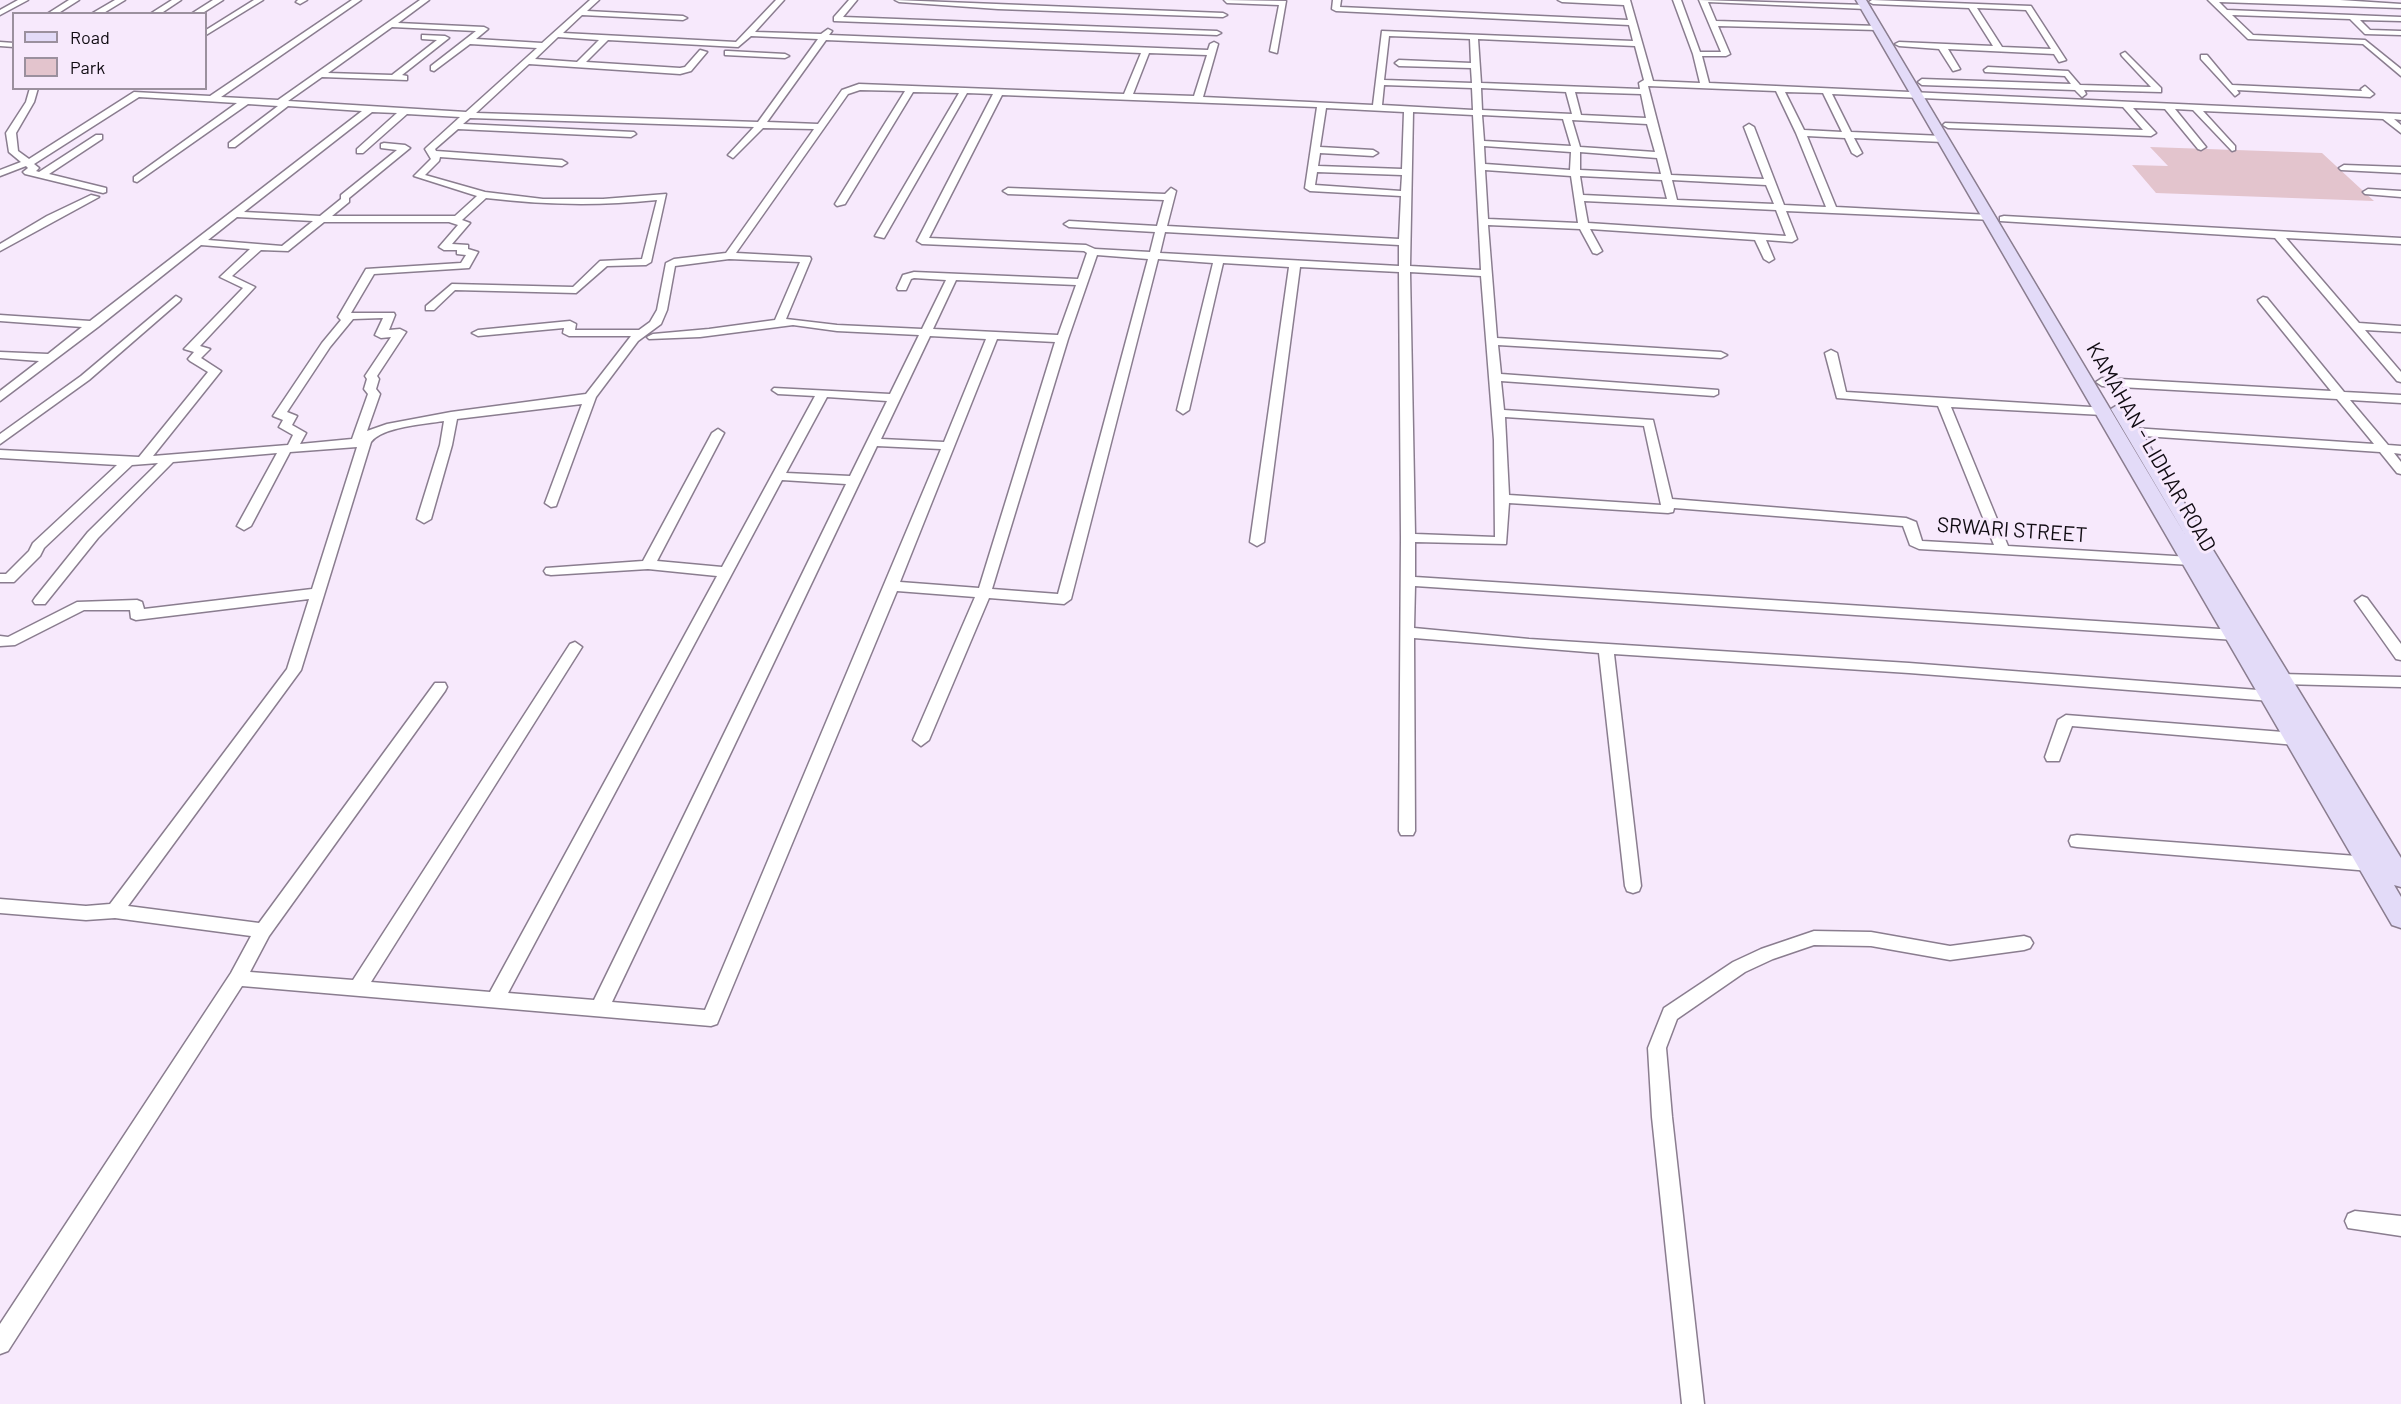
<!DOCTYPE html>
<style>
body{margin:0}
#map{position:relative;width:2401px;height:1404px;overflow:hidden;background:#f7e9fc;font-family:Barlow,sans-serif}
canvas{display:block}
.legend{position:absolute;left:12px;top:12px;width:195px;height:78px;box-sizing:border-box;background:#f7e9fc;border:2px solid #9b909e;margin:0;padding:8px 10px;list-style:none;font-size:18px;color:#100b12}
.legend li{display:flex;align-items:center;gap:12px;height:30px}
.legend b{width:30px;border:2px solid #9b909e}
</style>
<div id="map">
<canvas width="2401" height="1404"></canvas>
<ul class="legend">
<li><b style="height:8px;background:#e3dbf8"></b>Road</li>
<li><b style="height:16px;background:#e3c4cd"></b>Park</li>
</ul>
</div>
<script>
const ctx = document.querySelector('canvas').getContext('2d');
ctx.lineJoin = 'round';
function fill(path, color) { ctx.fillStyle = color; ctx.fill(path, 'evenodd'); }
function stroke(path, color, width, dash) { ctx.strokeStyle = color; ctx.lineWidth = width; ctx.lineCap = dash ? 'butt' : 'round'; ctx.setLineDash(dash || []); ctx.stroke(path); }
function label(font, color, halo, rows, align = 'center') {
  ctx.font = font + ' Barlow,sans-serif'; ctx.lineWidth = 6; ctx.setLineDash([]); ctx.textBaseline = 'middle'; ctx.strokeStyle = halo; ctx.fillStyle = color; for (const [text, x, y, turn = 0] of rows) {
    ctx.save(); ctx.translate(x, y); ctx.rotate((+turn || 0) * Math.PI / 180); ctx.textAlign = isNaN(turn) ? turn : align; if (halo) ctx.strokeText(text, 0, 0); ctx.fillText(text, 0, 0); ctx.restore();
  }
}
const green = new Path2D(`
 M 2150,147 L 2322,153 L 2374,201 L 2156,193 L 2132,165 L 2168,166 Z`);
const street = new Path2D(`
 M 18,0 L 28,0 L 0,15 L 0,10 Z
 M 69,0 L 79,0 L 57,14 L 47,14 Z
 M 115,0 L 125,0 L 102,14 L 91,14 Z
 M 172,0 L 181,0 L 160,14 L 150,14 Z
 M 213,0 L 223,0 L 201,14 L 191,14 Z
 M 254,0 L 263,0 L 206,35 L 206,30 Z
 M 298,0 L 307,0 L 300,4 L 296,2 Z
 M 352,0 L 361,0 L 221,97 L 278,100 L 420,0 L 429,0 L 398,23 L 484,27 L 488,29 L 476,39 L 542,43 L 590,0 L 599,0 L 587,11 L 683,16 L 687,18 L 683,20 L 582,15 L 563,33 L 736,42 L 776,0 L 784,0 L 755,32 L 821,34 L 828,29 L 832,31 L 829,35 L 1208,50 L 1210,44 L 1214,42 L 1218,44 L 1203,97 L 1373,105 L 1382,31 L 1633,41 L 1629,25 L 1336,11 L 1332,9 L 1333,0 L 1341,0 L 1340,7 L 1628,20 L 1624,5 L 1562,2 L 1558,0 L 1630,0 L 1653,81 L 1700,83 L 1693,54 L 1673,0 L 1681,0 L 1700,52 L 1721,52 L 1699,0 L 1866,5 L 1870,7 L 1866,9 L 1708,2 L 1716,21 L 1878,26 L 1882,28 L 1878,30 L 1718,26 L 1730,54 L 1726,56 L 1702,56 L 1709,83 L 2401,114 L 2401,120 L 2394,119 L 2401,125 L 2401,133 L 2383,119 L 2203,111 L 2235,146 L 2235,150 L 2232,151 L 2193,110 L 2175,109 L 2206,147 L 2201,150 L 2198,149 L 2165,109 L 2133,108 L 2156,133 L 2151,136 L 1948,128 L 1943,125 L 1945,123 L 2143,130 L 2123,107 L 1832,94 L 1851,132 L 1943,136 L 1948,139 L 1943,142 L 1854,138 L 1862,153 L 1857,156 L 1852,153 L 1845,138 L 1807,136 L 1836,207 L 1990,215 L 1995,218 L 1994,220 L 1786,211 L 1797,239 L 1792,242 L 1766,240 L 1774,259 L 1769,262 L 1764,259 L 1755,240 L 1590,229 L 1602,251 L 1597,254 L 1593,253 L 1580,229 L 1488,225 L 1497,338 L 1721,352 L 1727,355 L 1721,358 L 1498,345 L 1501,374 L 1718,390 L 1718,394 L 1714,396 L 1501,381 L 1504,410 L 1653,420 L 1672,499 L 1906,518 L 1916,522 L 1922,541 L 1994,545 L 1938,406 L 1837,398 L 1825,353 L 1831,350 L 1837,353 L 1846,392 L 2107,408 L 2107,414 L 2103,415 L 1951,407 L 2008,546 L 2191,557 L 2198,561 L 2191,565 L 1919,549 L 1910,545 L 1903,526 L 1674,508 L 1673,512 L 1668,513 L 1509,503 L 1506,544 L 1415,542 L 1415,577 L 2235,630 L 2242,635 L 2235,640 L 1415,586 L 1414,628 L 1529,639 L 1909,663 L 2271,691 L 2278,696 L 2271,701 L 1909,673 L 1614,654 L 1641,886 L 1639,891 L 1633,893 L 1627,891 L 1625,886 L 1599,653 L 1414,638 L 1415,831 L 1413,835 L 1401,835 L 1399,831 L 1401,538 L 1399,272 L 1300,267 L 1264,542 L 1257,546 L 1250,542 L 1289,267 L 1223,263 L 1189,410 L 1183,414 L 1177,410 L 1213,263 L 1158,259 L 1071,599 L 1064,604 L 989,598 L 929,740 L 921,746 L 913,740 L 975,597 L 897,591 L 717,1024 L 711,1026 L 242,986 L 8,1351 L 0,1354 L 0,1324 L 231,973 L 251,936 L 115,918 L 86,920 L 0,913 L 0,899 L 86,906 L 110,904 L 287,669 L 309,599 L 136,620 L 131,618 L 130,610 L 84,610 L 15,645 L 0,646 L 0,636 L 8,637 L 77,602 L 137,600 L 142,602 L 144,609 L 312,589 L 357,447 L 290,452 L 251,526 L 244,530 L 237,526 L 277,453 L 173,462 L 98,538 L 45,604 L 35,604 L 33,601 L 35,598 L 88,532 L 158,463 L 132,465 L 44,548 L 40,556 L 14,582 L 0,582 L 0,574 L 6,574 L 29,551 L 33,543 L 117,465 L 0,458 L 0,450 L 139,457 L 208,372 L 190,361 L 188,359 L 194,352 L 184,349 L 243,288 L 220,277 L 250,249 L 201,245 L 98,327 L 0,401 L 0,391 L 39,361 L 0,358 L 0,352 L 48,354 L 82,327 L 0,321 L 0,315 L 90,321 L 362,111 L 288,106 L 235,147 L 229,147 L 229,143 L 278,106 L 248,104 L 137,182 L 134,181 L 134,177 L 237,103 L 139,97 L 34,164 L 39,168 L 36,171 L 39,172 L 96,135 L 102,135 L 102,139 L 49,174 L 106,188 L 106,192 L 103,193 L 25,174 L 23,172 L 28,168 L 26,166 L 0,176 L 0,170 L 21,162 L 9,152 L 6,133 L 26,102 L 30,88 L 38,88 L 34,102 L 16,133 L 18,151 L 29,159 L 134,92 L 210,96 ZM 392,27 L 476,31 L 431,66 L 431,70 L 434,71 L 470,44 L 537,48 L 466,112 L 288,101 L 322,77 L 407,80 L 407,76 L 402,75 L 449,38 L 445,36 L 422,35 L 422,39 L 437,40 L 392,75 L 328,73 ZM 751,36 L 818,39 L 758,122 L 476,113 L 529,64 L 680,74 L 691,71 L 707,52 L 700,50 L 685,67 L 680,68 L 586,62 L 608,40 L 738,47 ZM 1389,36 L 1470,39 L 1471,63 L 1399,60 L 1395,63 L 1399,66 L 1471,68 L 1472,83 L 1384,80 ZM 558,37 L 599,40 L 577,62 L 535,59 ZM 1478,39 L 1635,46 L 1644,80 L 1639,83 L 1640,89 L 1481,83 ZM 826,40 L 1141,53 L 1124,94 L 859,84 L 842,90 L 818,124 L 767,122 ZM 1149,53 L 1207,55 L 1194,96 L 1133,94 ZM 1384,85 L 1472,88 L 1473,110 L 1382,105 ZM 1648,86 L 1776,91 L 1796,133 L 1826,207 L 1784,205 L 1754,127 L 1749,124 L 1744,127 L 1764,179 L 1671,175 ZM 1481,88 L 1566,92 L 1572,114 L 1482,110 ZM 860,90 L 905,91 L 835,204 L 837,206 L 845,204 L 913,92 L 959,93 L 875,236 L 884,238 L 967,93 L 993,94 L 917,241 L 922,244 L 1084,251 L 1087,253 L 1078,279 L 914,272 L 903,275 L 897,288 L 898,290 L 906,290 L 911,279 L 914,278 L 946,280 L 922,329 L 837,325 L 786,319 L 811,259 L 810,257 L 736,253 L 848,94 ZM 1575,92 L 1641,94 L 1646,118 L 1581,115 ZM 1785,92 L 1823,93 L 1842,132 L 1804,130 ZM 1002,95 L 1317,107 L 1305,188 L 1310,191 L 1401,196 L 1399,239 L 1167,226 L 1176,191 L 1171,188 L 1165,194 L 1008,188 L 1003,191 L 1008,194 L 1164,200 L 1157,226 L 1069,221 L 1064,224 L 1069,227 L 1155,232 L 1150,252 L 1095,249 L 1086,245 L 929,238 ZM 1326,108 L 1404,112 L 1402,169 L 1318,166 L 1320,153 L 1373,156 L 1378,153 L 1373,150 L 1320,147 ZM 372,112 L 397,113 L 357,149 L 357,153 L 363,153 L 407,114 L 460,117 L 427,147 L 425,149 L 431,159 L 414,176 L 477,196 L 455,216 L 332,216 L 349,202 L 349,198 L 410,148 L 405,145 L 384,143 L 381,144 L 381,148 L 397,150 L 341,195 L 341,199 L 320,216 L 244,212 ZM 1413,112 L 1473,115 L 1481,270 L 1410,266 ZM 1482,115 L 1563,119 L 1571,146 L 1484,141 ZM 470,118 L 754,127 L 728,155 L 733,158 L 763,128 L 814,129 L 726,253 L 674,259 L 666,263 L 657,310 L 650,322 L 639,330 L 575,330 L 576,324 L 570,321 L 478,330 L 472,333 L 478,336 L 564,328 L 563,333 L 569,336 L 631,336 L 586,394 L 451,412 L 387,424 L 367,431 L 380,394 L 376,389 L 379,379 L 377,376 L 406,332 L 400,329 L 389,330 L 395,315 L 394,313 L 351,313 L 374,274 L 469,268 L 478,252 L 468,249 L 468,245 L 452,244 L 470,223 L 462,220 L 486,198 C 547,205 597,206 657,200 L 642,259 L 600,261 L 573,287 L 452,284 L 426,306 L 426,310 L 434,310 L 455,290 L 576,293 L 607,266 L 646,265 L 651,262 L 666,194 L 603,199 L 543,199 L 485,192 L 425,175 L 439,161 L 440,157 L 562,166 L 567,163 L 562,160 L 436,151 L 435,149 L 458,129 L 631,137 L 636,134 L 634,132 L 463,124 ZM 1572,120 L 1647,124 L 1655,152 L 1580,147 ZM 1484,146 L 1571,152 L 1570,170 L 1485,164 ZM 1580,152 L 1657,158 L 1661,174 L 1580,170 ZM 1485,170 L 1571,176 L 1578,223 L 1488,219 ZM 1317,172 L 1402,175 L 1401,191 L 1315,185 ZM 1580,176 L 1662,180 L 1667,199 L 1583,195 ZM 1672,180 L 1766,185 L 1774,204 L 1677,200 ZM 1584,201 L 1776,210 L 1786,236 L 1588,223 ZM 237,217 L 313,221 L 282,246 L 208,240 ZM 324,222 L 449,222 L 458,225 L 439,247 L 444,250 L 457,250 L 457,254 L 466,255 L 461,263 L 366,269 L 338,317 L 341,320 L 322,343 L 273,416 L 283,420 L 279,427 L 293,435 L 288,445 L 153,456 L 221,371 L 201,358 L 210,349 L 200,346 L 255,287 L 232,276 L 261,250 L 288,251 ZM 1165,232 L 1399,245 L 1399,266 L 1160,253 ZM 1097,255 L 1148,259 L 1058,594 L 992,589 L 1068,339 ZM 729,259 L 800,262 L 775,320 L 709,329 L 653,334 L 647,337 L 649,339 L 700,337 L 793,325 L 837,331 L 919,335 L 890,394 L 774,388 L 772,390 L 778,394 L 815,396 L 722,567 L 657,561 L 724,433 L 718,429 L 712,433 L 643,561 L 546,568 L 544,571 L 546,574 L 551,575 L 648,569 L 717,576 L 490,992 L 371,982 L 582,647 L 575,642 L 570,644 L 353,980 L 250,972 L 269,936 L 445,691 L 447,687 L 445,683 L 435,683 L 259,923 L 128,906 L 301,670 L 371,442 C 382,427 425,424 444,421 L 440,445 L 417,519 L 424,523 L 431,519 L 452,445 L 457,419 L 582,404 L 545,503 L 551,507 L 556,506 L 596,397 L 638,341 L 661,324 L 667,310 L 675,266 ZM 1410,272 L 1481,276 L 1494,440 L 1495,537 L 1415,534 ZM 956,280 L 1076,285 L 1058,335 L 933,329 ZM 383,318 L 375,335 L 381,338 L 391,337 L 365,376 L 367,379 L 364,389 L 368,394 L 352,439 L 300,444 L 306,433 L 292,425 L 297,416 L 287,412 L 330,347 L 353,319 ZM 930,336 L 986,339 L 944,442 L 881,439 ZM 997,339 L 1055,342 L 979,588 L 900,582 ZM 827,397 L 887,401 L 850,476 L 786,473 ZM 1505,417 L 1644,426 L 1661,505 L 1509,495 ZM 877,446 L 941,449 L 705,1010 L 612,1002 ZM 782,480 L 846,484 L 594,1000 L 508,993 Z
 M 849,0 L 857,0 L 843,17 L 1217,31 L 1221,33 L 1217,35 L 834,21 L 834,17 Z
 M 895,0 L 1223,13 L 1227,15 L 1223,17 L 998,9 L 899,2 Z
 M 1224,0 L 1286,1 L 1277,53 L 1270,51 L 1279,5 L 1227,3 Z
 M 1872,0 L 2031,6 L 2066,60 L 2059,62 L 2054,54 L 1948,49 L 1960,69 L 1953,71 L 1939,49 L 1899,46 L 1895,44 L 1899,42 L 1993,46 L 1969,8 L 1873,4 L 1869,2 ZM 1977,8 L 2026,10 L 2051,49 L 2002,47 Z
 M 2208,0 L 2340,0 L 2401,4 L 2401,8 L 2219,2 L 2227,10 L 2401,17 L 2401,21 L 2360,20 L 2370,30 L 2401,31 L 2401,35 L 2365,34 L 2350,19 L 2232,15 L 2253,35 L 2365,40 L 2401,69 L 2401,76 L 2363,44 L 2248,39 Z
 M 0,42 L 14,43 L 14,47 L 0,46 Z
 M 728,51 L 785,54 L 789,56 L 785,58 L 725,55 L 725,51 Z
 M 2125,52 L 2161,88 L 2161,92 L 2084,90 L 2086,94 L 2082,97 L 2075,90 L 1922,85 L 1918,82 L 1922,79 L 2071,84 L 2065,76 L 1985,72 L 1984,70 L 1988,67 L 2068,71 L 2080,85 L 2151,87 L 2122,56 L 2121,54 Z
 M 2201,55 L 2207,55 L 2232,85 L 2362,91 L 2361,89 L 2365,86 L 2374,94 L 2370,97 L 2237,90 L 2239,93 L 2235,96 L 2201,59 Z
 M 2344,165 L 2401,167 L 2401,173 L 2341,170 L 2339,168 Z
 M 2368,189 L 2401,191 L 2401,197 L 2365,194 L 2363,192 Z
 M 91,195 L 99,197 L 0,251 L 0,244 L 47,216 Z
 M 2004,216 L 2401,238 L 2401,244 L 2286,238 L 2359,323 L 2401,326 L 2401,332 L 2365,330 L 2401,372 L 2401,382 L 2397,381 L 2275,238 L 2000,221 L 2000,217 Z
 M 176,296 L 181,299 L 180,301 L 89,380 L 0,444 L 0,434 L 81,376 Z
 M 2263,297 L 2267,298 L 2344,392 L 2401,395 L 2401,403 L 2350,400 L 2388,445 L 2401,446 L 2401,454 L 2394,453 L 2401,462 L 2401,474 L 2397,473 L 2380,452 L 2129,435 L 2129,429 L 2133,428 L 2374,444 L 2337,399 L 2102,386 L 2096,382 L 2102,378 L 2331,391 L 2259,302 L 2258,300 Z
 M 2362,596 L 2367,598 L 2401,644 L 2401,660 L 2396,659 L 2355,601 Z
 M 2281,674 L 2401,677 L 2401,687 L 2281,684 L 2274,679 Z
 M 2066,715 L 2296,733 L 2304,739 L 2296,745 L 2072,726 L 2059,761 L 2047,761 L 2045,757 L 2058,720 Z
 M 2077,835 L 2370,857 L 2376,859 L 2378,864 L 2376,869 L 2370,871 L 2077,847 L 2071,846 L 2069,841 L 2071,836 Z
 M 1814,931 L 1871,932 L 1950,946 L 2024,936 L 2030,938 L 2033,943 L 2030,948 L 2024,950 L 1950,960 L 1871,946 L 1814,945 L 1773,959 L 1745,972 L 1677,1019 L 1666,1048 L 1672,1117 L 1704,1404 L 1682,1404 L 1652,1117 L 1648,1048 L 1664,1008 L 1733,962 L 1761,949 Z
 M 2355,1211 L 2401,1216 L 2401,1236 L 2348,1228 L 2345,1221 L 2348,1214 Z`);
const secondary = new Path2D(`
 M 1856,0 L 1866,0 L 2187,538 L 2111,409 L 2119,404 L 2127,409 L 2401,858 L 2401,887 L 2394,885 L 2401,897 L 2401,928 L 2392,925 Z`);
const streetNames = [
 ["KAMAHAN - LIDHAR ROAD",2151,447,60],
 ["SRWARI STREET",2012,530,4]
];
fill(green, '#e3c4cd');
stroke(street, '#8a7d8f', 3);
stroke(secondary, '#8a7d8f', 3);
fill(street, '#fff');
fill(secondary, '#e3dbf8');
label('21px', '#100b12', '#f7e9fc', streetNames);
</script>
